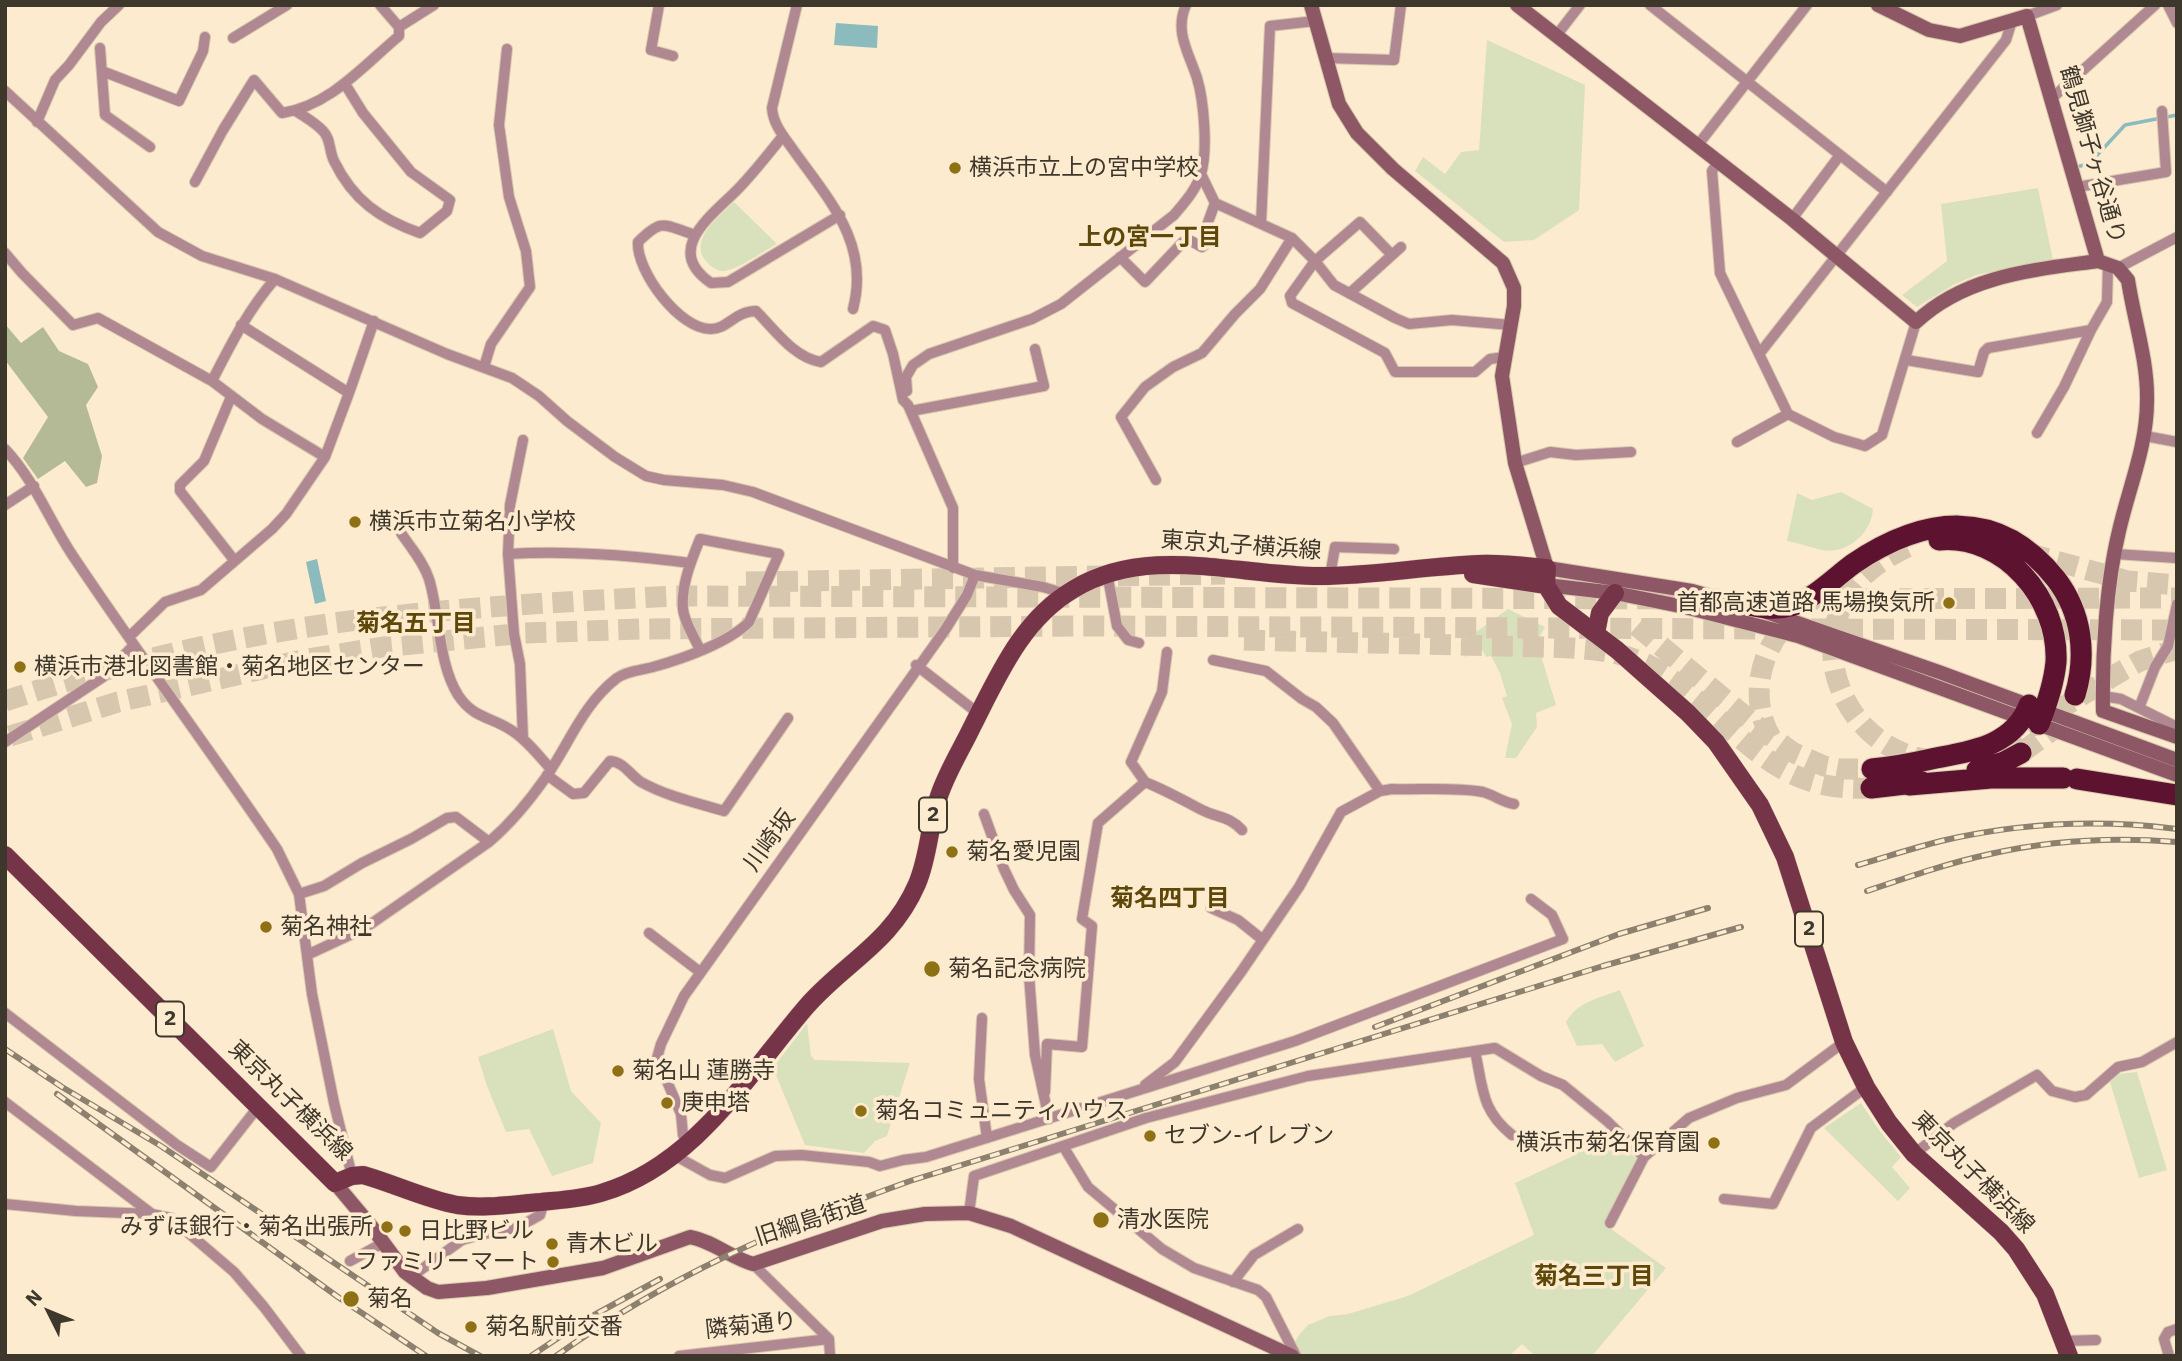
<!DOCTYPE html>
<meta charset="utf-8">
<style>
body{margin:0}
#map{position:relative;width:2182px;height:1361px;overflow:hidden;background:#fdebcf;font-family:"IBM Plex Sans",sans-serif}
canvas{display:block}
.frame{position:absolute;inset:0;border:7px solid #3e372c;pointer-events:none}
.north{position:absolute;left:14px;top:1277px;width:70px;height:70px;-webkit-text-stroke:5px #fdebcf;paint-order:stroke;rotate:313deg;font-size:19px;font-weight:700;line-height:28px;text-align:center;color:#3e372c}
.north::after{content:'';display:block;margin:auto;width:24px;height:32px;background:#3e372c;clip-path:polygon(50% 0,100% 100%,50% 72%,0 100%)}
</style>
<div id="map">
<canvas width="2182" height="1361"></canvas>
<div class="frame"></div>
<div class="north">N</div>
</div>
<script>
const ctx = document.querySelector('canvas').getContext('2d');
ctx.lineJoin = 'round';
function fill(path, color) { ctx.fillStyle = color; ctx.fill(path, 'evenodd'); }
function stroke(path, color, width, dash) { ctx.strokeStyle = color; ctx.lineWidth = width; ctx.lineCap = dash ? 'butt' : 'round'; ctx.setLineDash(dash || []); ctx.stroke(path); }
function label(font, color, halo, rows, align = 'center') {
  ctx.font = font + ' "IBM Plex Sans","Noto Sans JP",sans-serif'; ctx.lineWidth = 7; ctx.setLineDash([]); ctx.textBaseline = 'middle'; ctx.strokeStyle = halo; ctx.fillStyle = color; for (const [text, x, y, turn = 0] of rows) {
    ctx.save(); ctx.translate(x, y); ctx.rotate((+turn || 0) * Math.PI / 180); ctx.textAlign = isNaN(turn) ? turn : align; if (halo) ctx.strokeText(text, 0, 0); ctx.fillText(text, 0, 0); ctx.restore();
  }
}
const green = new Path2D(`
 M 1487,40 L 1585,85 L 1579,210 L 1534,240 L 1504,242 L 1415,171 L 1423,157 L 1445,174 L 1461,152 L 1479,150 Z
 M 2038,188 L 2053,260 L 1976,275 L 1953,285 L 1917,307 L 1902,295 L 1947,261 L 1941,204 Z
 M 734,202 L 777,244 C 765,250 736,271 723,271 C 716,271 709,265 705,260 C 689,238 721,215 734,202 Z
 M 1841,492 L 1873,509 C 1871,534 1847,555 1821,550 C 1809,547 1799,543 1787,541 L 1797,493 L 1812,500 Z
 M 1508,609 L 1545,627 L 1539,638 L 1541,643 L 1538,646 L 1556,705 L 1536,713 L 1537,727 L 1516,758 L 1505,758 L 1512,724 L 1502,698 L 1507,696 L 1500,673 L 1491,656 L 1486,657 L 1483,651 L 1465,657 L 1460,644 L 1470,640 L 1469,637 Z
 M 1620,990 L 1644,1046 L 1615,1062 L 1602,1044 L 1577,1046 L 1566,1022 C 1577,1002 1599,998 1620,990 Z
 M 807,1023 L 811,1056 L 815,1060 L 910,1063 L 887,1136 L 875,1141 L 864,1153 L 805,1145 L 773,1068 Z
 M 553,1029 L 571,1091 L 601,1123 L 593,1163 L 552,1176 L 529,1129 L 506,1132 L 487,1086 L 478,1057 Z
 M 2137,1072 L 2167,1170 L 2139,1178 L 2110,1082 L 2119,1074 Z
 M 1861,1103 L 1879,1130 L 1901,1157 L 1892,1167 L 1910,1188 L 1898,1201 L 1824,1128 Z
 M 1607,1133 L 1637,1159 L 1604,1224 L 1666,1268 L 1592,1356 L 1535,1356 L 1522,1344 L 1509,1356 L 1302,1356 L 1293,1345 L 1299,1335 L 1308,1325 L 1330,1316 L 1348,1314 L 1408,1296 L 1534,1235 L 1515,1183 L 1573,1156 Z`);
const forest = new Path2D(`
 M 5,324 L 21,343 L 43,327 L 59,351 L 88,364 L 98,387 L 86,405 L 102,456 L 97,483 L 86,487 L 65,461 L 38,479 L 23,458 L 48,417 L 5,360 Z`);
const water = new Path2D(`
 M 836,23 L 878,26 L 877,48 L 834,45 Z
 M 317,559 L 326,601 L 315,604 L 306,562 Z`);
const stream = new Path2D(`
 M 2080,166 L 2089,164 L 2125,125 L 2177,115`);
const highwayTunnel = new Path2D(`
 M 1907,547 C 1881,560 1856,577 1843,603 C 1811,670 1857,751 1930,760
 M 2027,553 L 2128,581 L 2177,585
 M 746,582 L 1225,574
 M 1799,599 L 2177,598
 M 1637,626 L 1753,723 L 1792,752 L 1824,766 L 1840,769 L 1872,769
 M 1811,629 L 2177,630
 M 1244,640 L 1545,647 C 1578,648 1614,649 1644,663 C 1666,673 1683,688 1701,703 C 1758,753 1790,792 1871,788
 M 5,701 C 127,660 255,631 383,617 C 480,606 577,601 674,596 L 1721,599
 M 10,736 L 118,702 L 302,660 L 383,647 L 525,633 L 642,629 L 1087,626 L 1772,629
 M 1771,738 C 1749,699 1759,653 1788,622
 M 2001,745 L 2120,672 L 2140,661 L 2177,649
 M 2021,753 L 2051,731 L 2064,715`);
const street = new Path2D(`
 M 659,5 L 651,50 L 673,56
 M 797,5 L 772,108 C 773,125 785,138 794,151 C 830,201 870,244 853,309
 M 1650,5 L 1887,192
 M 2168,5 L 2177,23
 M 2027,16 L 2057,5
 M 399,27 L 434,5
 M 1556,36 L 1580,5
 M 233,38 L 287,5
 M 100,48 L 105,115 L 150,147
 M 1325,58 L 1394,60 L 1401,5
 M 102,71 L 179,101 L 203,51 L 205,37
 M 5,91 L 158,232 L 202,256 L 275,279 L 447,354 L 512,378 L 539,396 L 567,421 L 615,457 L 646,476 L 664,480 L 723,485 L 753,492 L 975,575 L 1043,587 L 1066,594
 M 2051,99 L 2155,5
 M 296,111 C 305,117 316,123 323,131 C 331,139 329,151 334,161 C 353,200 380,219 420,233 L 447,211 L 450,200 L 411,172 L 363,113 L 345,84
 M 37,122 L 55,80 L 69,65 L 101,22 L 119,5
 M 783,136 C 768,154 753,174 736,191 C 711,216 663,250 711,283 L 728,282 L 840,215
 M 1697,146 L 1807,5
 M 1718,162 L 1712,171 L 1720,273 L 1788,414 L 1834,437 L 1865,446 L 1882,435 L 1916,322
 M 1201,174 L 1215,203 L 1292,238 L 1315,261 L 1334,285 L 1395,318 L 1409,324 L 1452,320 L 1511,325
 M 195,182 L 223,130 L 254,80 L 282,113 C 330,106 364,65 399,36 L 399,27 L 380,5
 M 2077,187 L 2166,172 L 2162,111
 M 1792,219 L 1840,155
 M 1261,224 L 1270,26 L 1315,21
 M 695,235 C 663,225 663,217 638,242 C 636,271 680,330 711,329 C 728,329 735,311 756,311 C 775,330 794,358 821,362 L 873,326 L 885,330 L 893,354 L 903,400 L 908,405 L 953,508 L 953,568
 M 5,253 L 22,273 L 73,325 L 98,318 L 212,381 L 262,419 L 325,457
 M 1392,255 L 1360,222 L 1315,261 L 1290,296 L 1292,303 L 1385,353 L 1395,372 L 1475,372 L 1490,359 L 1505,357
 M 1120,257 L 1145,282 L 1183,242 L 1191,241 L 1202,247 L 1206,244 L 1207,225 L 1215,203
 M 2118,268 L 2177,237
 M 1350,293 L 1401,247
 M 241,325 L 349,393
 M 1760,353 L 2006,40 L 2012,21
 M 1906,360 L 1978,372 L 1984,352 L 1988,348 L 2091,330
 M 484,367 L 491,344 L 530,287 L 526,251 L 509,197 L 499,125 L 507,49
 M 212,381 C 231,344 248,310 275,279
 M 907,391 L 906,377 L 913,365 L 929,354 L 1032,319 L 1061,304 L 1174,215 C 1184,203 1196,190 1201,174 C 1208,151 1204,101 1197,78 C 1189,53 1174,32 1186,5
 M 231,397 L 204,461 L 180,485 L 180,491 L 234,560
 M 911,411 L 1044,386 L 1035,349
 M 2037,433 L 2064,387 L 2091,330 L 2107,302 L 2108,265
 M 2145,436 L 2177,442
 M 1737,442 L 1788,414
 M 5,449 C 35,481 49,520 73,556 C 139,655 210,750 277,849 L 299,894 L 312,994 L 334,1103 L 352,1176
 M 1515,463 L 1550,452 L 1576,455 L 1631,452
 M 1156,480 L 1121,417 L 1145,387 L 1173,367 L 1202,353 L 1235,314 L 1260,289 L 1292,238
 M 5,505 L 34,486
 M 401,533 C 411,548 423,561 429,579 C 440,615 438,663 458,695 C 474,719 490,716 511,730 C 526,739 538,755 550,768
 M 508,554 C 570,550 629,555 690,563
 M 2115,554 L 2177,558
 M 1107,573 L 1117,626 L 1128,640 L 1139,643
 M 1330,576 L 1335,547 L 1394,549
 M 129,637 L 165,602 L 201,590 L 272,529 L 286,514 L 325,457 L 349,393 L 374,321
 M 1213,660 L 1266,671 L 1302,699 L 1316,707 L 1333,723 L 1380,791
 M 916,665 L 979,714
 M 2103,696 L 2121,699 L 2177,727
 M 2139,708 L 2155,667 L 2168,646 L 2177,604
 M 523,739 L 520,664 L 514,634 L 508,554 L 510,505 L 523,440
 M 5,742 L 103,677 L 134,645
 M 547,775 L 573,794 L 584,793 L 610,761 C 624,762 630,775 641,782 C 666,796 697,803 724,811 L 788,718
 M 1145,782 C 1165,790 1183,800 1202,810 C 1218,818 1229,816 1242,830
 M 984,814 L 1004,869 L 1014,890 L 1030,915 L 1029,975 L 1035,1055 L 1049,1119
 M 299,894 L 324,886 L 362,863 L 411,839 L 447,818 L 456,817 L 489,842
 M 1211,908 L 1238,920 L 1263,940
 M 649,933 L 700,972
 M 307,955 L 365,928 L 489,842 C 510,824 530,800 546,777 C 569,744 583,704 617,678 C 626,671 642,670 653,667 C 682,659 728,643 749,622 L 779,554 L 700,539 C 691,561 681,585 683,609 C 684,622 695,638 700,650
 M 5,1013 L 177,1145 L 211,1167 L 258,1107
 M 982,1018 L 979,1079 L 987,1138
 M 1475,1051 C 1483,1088 1481,1110 1512,1135
 M 1145,1085 L 1175,1062 L 1241,972 L 1299,887 L 1341,812 L 1380,791 L 1392,789 C 1422,790 1454,787 1483,792 C 1494,795 1502,802 1514,804
 M 1045,1092 L 1047,1044 L 1082,1047 L 1092,926 L 1082,919 L 1098,823 L 1145,782 L 1131,762 L 1162,692 L 1167,652
 M 5,1102 L 152,1214
 M 689,1143 L 683,1135 L 681,1114 L 657,1058 L 661,1044 L 684,996 L 945,630 L 967,595 L 975,575
 M 1063,1146 L 1088,1187 L 1162,1249 L 1194,1268 L 1258,1290 L 1266,1297 L 1296,1356
 M 1914,1154 L 1954,1123 L 2037,1075 L 2052,1091 L 2075,1097 L 2086,1095 L 2118,1067 L 2142,1062 L 2177,1042
 M 674,1155 L 710,1175 L 725,1178 L 775,1156 L 801,1155 L 869,1162 L 880,1166 L 903,1160 L 926,1157 L 1295,1041 L 1563,939 L 1552,915 L 1531,899
 M 1724,1199 L 1773,1204 L 1811,1128 L 1866,1087
 M 5,1204 L 76,1211 L 152,1214 L 171,1218 L 234,1272 L 264,1307 L 301,1356
 M 969,1213 L 974,1176 L 1146,1118 L 1308,1076 L 1495,1048 L 1541,1076 L 1563,1085 L 1607,1121 L 1644,1157
 M 1610,1223 L 1644,1157 L 1689,1118 L 1737,1098 L 1786,1085 L 1844,1042
 M 350,1261 L 383,1243
 M 753,1264 L 829,1339 L 830,1356
 M 411,1277 L 462,1240 L 483,1234 L 517,1228 L 540,1215 L 544,1202
 M 1233,1282 L 1254,1255 L 1298,1229
 M 2064,1341 L 2096,1340
 M 679,1356 L 829,1339
 M 2169,1356 L 2164,1339 L 2168,1332 L 2177,1329`);
const secondary = new Path2D(`
 M 1311,5 L 1339,104 L 1357,133 L 1393,169 L 1503,263 L 1514,288 L 1514,306 L 1502,376 L 1515,463 L 1547,568 L 1692,591 L 1746,606
 M 1517,5 L 1792,219 L 1916,322 C 1966,275 2034,270 2098,261
 M 1878,5 L 1929,30 L 1960,36 L 2027,16 L 2098,261 L 2118,268 L 2128,280 C 2134,320 2148,361 2147,401 C 2147,446 2129,487 2119,531 C 2106,585 2102,655 2103,711 L 2177,737
 M 1546,585 L 1615,593 L 1685,607 L 1798,636 L 2177,775
 M 1766,612 L 1939,672 L 2177,760
 M 335,1183 L 371,1226 L 405,1272 L 427,1288 L 438,1292 L 487,1288 L 603,1268 L 690,1237 C 713,1241 731,1258 753,1264 L 882,1221 L 925,1214 L 969,1213 L 1011,1226 L 1292,1356`);
const primary = new Path2D(`
 M 1473,574 L 1546,585
 M 1596,633 L 1600,613 L 1615,593
 M 5,855 L 335,1183 L 352,1176 L 363,1175 C 395,1184 425,1199 457,1205 C 485,1209 513,1204 541,1202 C 561,1200 581,1199 601,1193 C 694,1166 746,1077 806,1007 C 845,962 891,944 917,884 C 929,856 929,825 939,796 C 947,772 961,750 972,727 C 998,676 1022,619 1074,589 C 1149,544 1237,576 1320,576 C 1373,576 1426,566 1479,564 C 1501,563 1525,566 1547,568 L 1546,585 L 1559,606 L 1617,650 L 1688,713 L 1716,742 L 1760,805 L 1785,857 L 1844,1042 L 1866,1087 L 1889,1123 L 1914,1154 L 2001,1232 L 2016,1249 L 2045,1294 L 2069,1356`);
const highway = new Path2D(`
 M 1939,540 C 2004,534 2059,599 2056,662 C 2054,683 2047,704 2039,724
 M 1739,603 C 1757,607 1773,611 1791,606 C 1814,599 1834,578 1853,564 C 1924,516 1998,506 2056,579 C 2082,613 2087,655 2075,695
 M 1872,769 C 1893,767 1914,763 1936,758 C 1973,751 2014,745 2029,705
 M 1977,770 L 2004,762 L 2021,753
 M 2077,779 L 2177,795
 M 1909,785 L 1991,778 L 2063,778
 M 1871,788 L 1922,782`);
const rail = new Path2D(`
 M 1858,865 C 1886,857 1913,848 1941,841 C 2018,823 2098,819 2177,829
 M 1867,891 C 1908,877 1948,863 1990,854 C 2051,840 2115,837 2177,842
 M 1375,1027 L 1619,934 L 1708,908
 M 5,1049 L 62,1087 L 161,1146 L 438,1333 L 480,1356
 M 57,1094 L 338,1297 L 426,1356
 M 531,1356 L 585,1320 L 660,1279
 M 556,1356 C 668,1276 782,1227 910,1181 L 1603,966 L 1741,927`);
const markers = [
 [955,168,7,"#8f7115"],
 [355,522,7,"#8f7115"],
 [1949,603,7,"#8f7115"],
 [20,667,7,"#8f7115"],
 [952,852,7,"#8f7115"],
 [266,927,7,"#8f7115"],
 [932,969,9,"#8f7115"],
 [618,1071,7,"#8f7115"],
 [667,1103,7,"#8f7115"],
 [861,1111,7,"#8f7115"],
 [1150,1136,7,"#8f7115"],
 [1714,1143,7,"#8f7115"],
 [1101,1220,9,"#8f7115"],
 [387,1227,7,"#8f7115"],
 [405,1231,7,"#8f7115"],
 [552,1244,7,"#8f7115"],
 [553,1262,7,"#8f7115"],
 [351,1299,9,"#8f7115"],
 [471,1327,7,"#8f7115"]
];
const shields = [
 [933,815,28],
 [1809,929,28],
 [170,1019,28]
];
const shieldNames = [
 ["2",933,815],
 ["2",1809,929],
 ["2",170,1019]
];
const streetNames = [
 ["鶴見獅子ヶ谷通り",2092,155,74],
 ["東京丸子横浜線",1241,546,4],
 ["川崎坂",770,841,-54],
 ["東京丸子横浜線",290,1101,44],
 ["東京丸子横浜線",1973,1173,45],
 ["旧綱島街道",811,1221,-18],
 ["隣菊通り",751,1326,-6]
];
const poiNames = [
 ["横浜市立上の宮中学校",969,168],
 ["横浜市立菊名小学校",369,522],
 ["首都高速道路 馬場換気所",1935,603,"right"],
 ["横浜市港北図書館・菊名地区センター",34,667],
 ["菊名愛児園",966,852],
 ["菊名神社",280,927],
 ["菊名記念病院",948,969],
 ["菊名山 蓮勝寺",632,1071],
 ["庚申塔",681,1103],
 ["菊名コミュニティハウス",875,1111],
 ["セブン-イレブン",1164,1136],
 ["横浜市菊名保育園",1700,1143,"right"],
 ["清水医院",1117,1220],
 ["みずほ銀行・菊名出張所",373,1227,"right"],
 ["日比野ビル",419,1231],
 ["青木ビル",566,1244],
 ["ファミリーマート",539,1262,"right"],
 ["菊名",367,1299],
 ["菊名駅前交番",485,1327]
];
const neighbourhoodNames = [
 ["上の宮一丁目",1150,238],
 ["菊名五丁目",416,624],
 ["菊名四丁目",1170,899],
 ["菊名三丁目",1594,1277]
];
fill(green, '#d9e0bc');
fill(forest, '#b4ba96');
fill(water, '#8cbbbd');
stroke(stream, '#8cbbbd', 3.5);
stroke(highwayTunnel, '#d7c7ae', 21, [21, 10]);
stroke(street, '#d7c7ae', 12);
stroke(secondary, '#d7c7ae', 16);
stroke(primary, '#d7c7ae', 19);
stroke(highway, '#d7c7ae', 23);
stroke(street, '#af8892', 10);
stroke(secondary, '#8e5766', 14);
stroke(primary, '#753448', 18);
stroke(highway, '#5d122f', 21);
stroke(rail, '#8c806e', 6);
stroke(rail, '#fdebcf', 3.5, [10]);
for (const [x, y, r, color] of markers) { const dot = new Path2D(); dot.arc(x, y, r, 0, 2 * Math.PI); ctx.fillStyle = color; ctx.fill(dot); stroke(dot, '#fdebcf', 2.5); }
for (const [x, y, w] of shields) { const box = new Path2D(); box.roundRect(x - w / 2, y - 17.5, w, 35, 5); ctx.fillStyle = '#fdebcf'; ctx.fill(box); stroke(box, '#3e372c', 2); }
label('bold 21px', '#3e372c', null, shieldNames);
label('23px', '#3e372c', '#fdebcf', streetNames);
label('23px', '#3e372c', '#fdebcf', poiNames, 'left');
label('bold 24px', '#5d4809', '#fdebcf', neighbourhoodNames);
</script>
